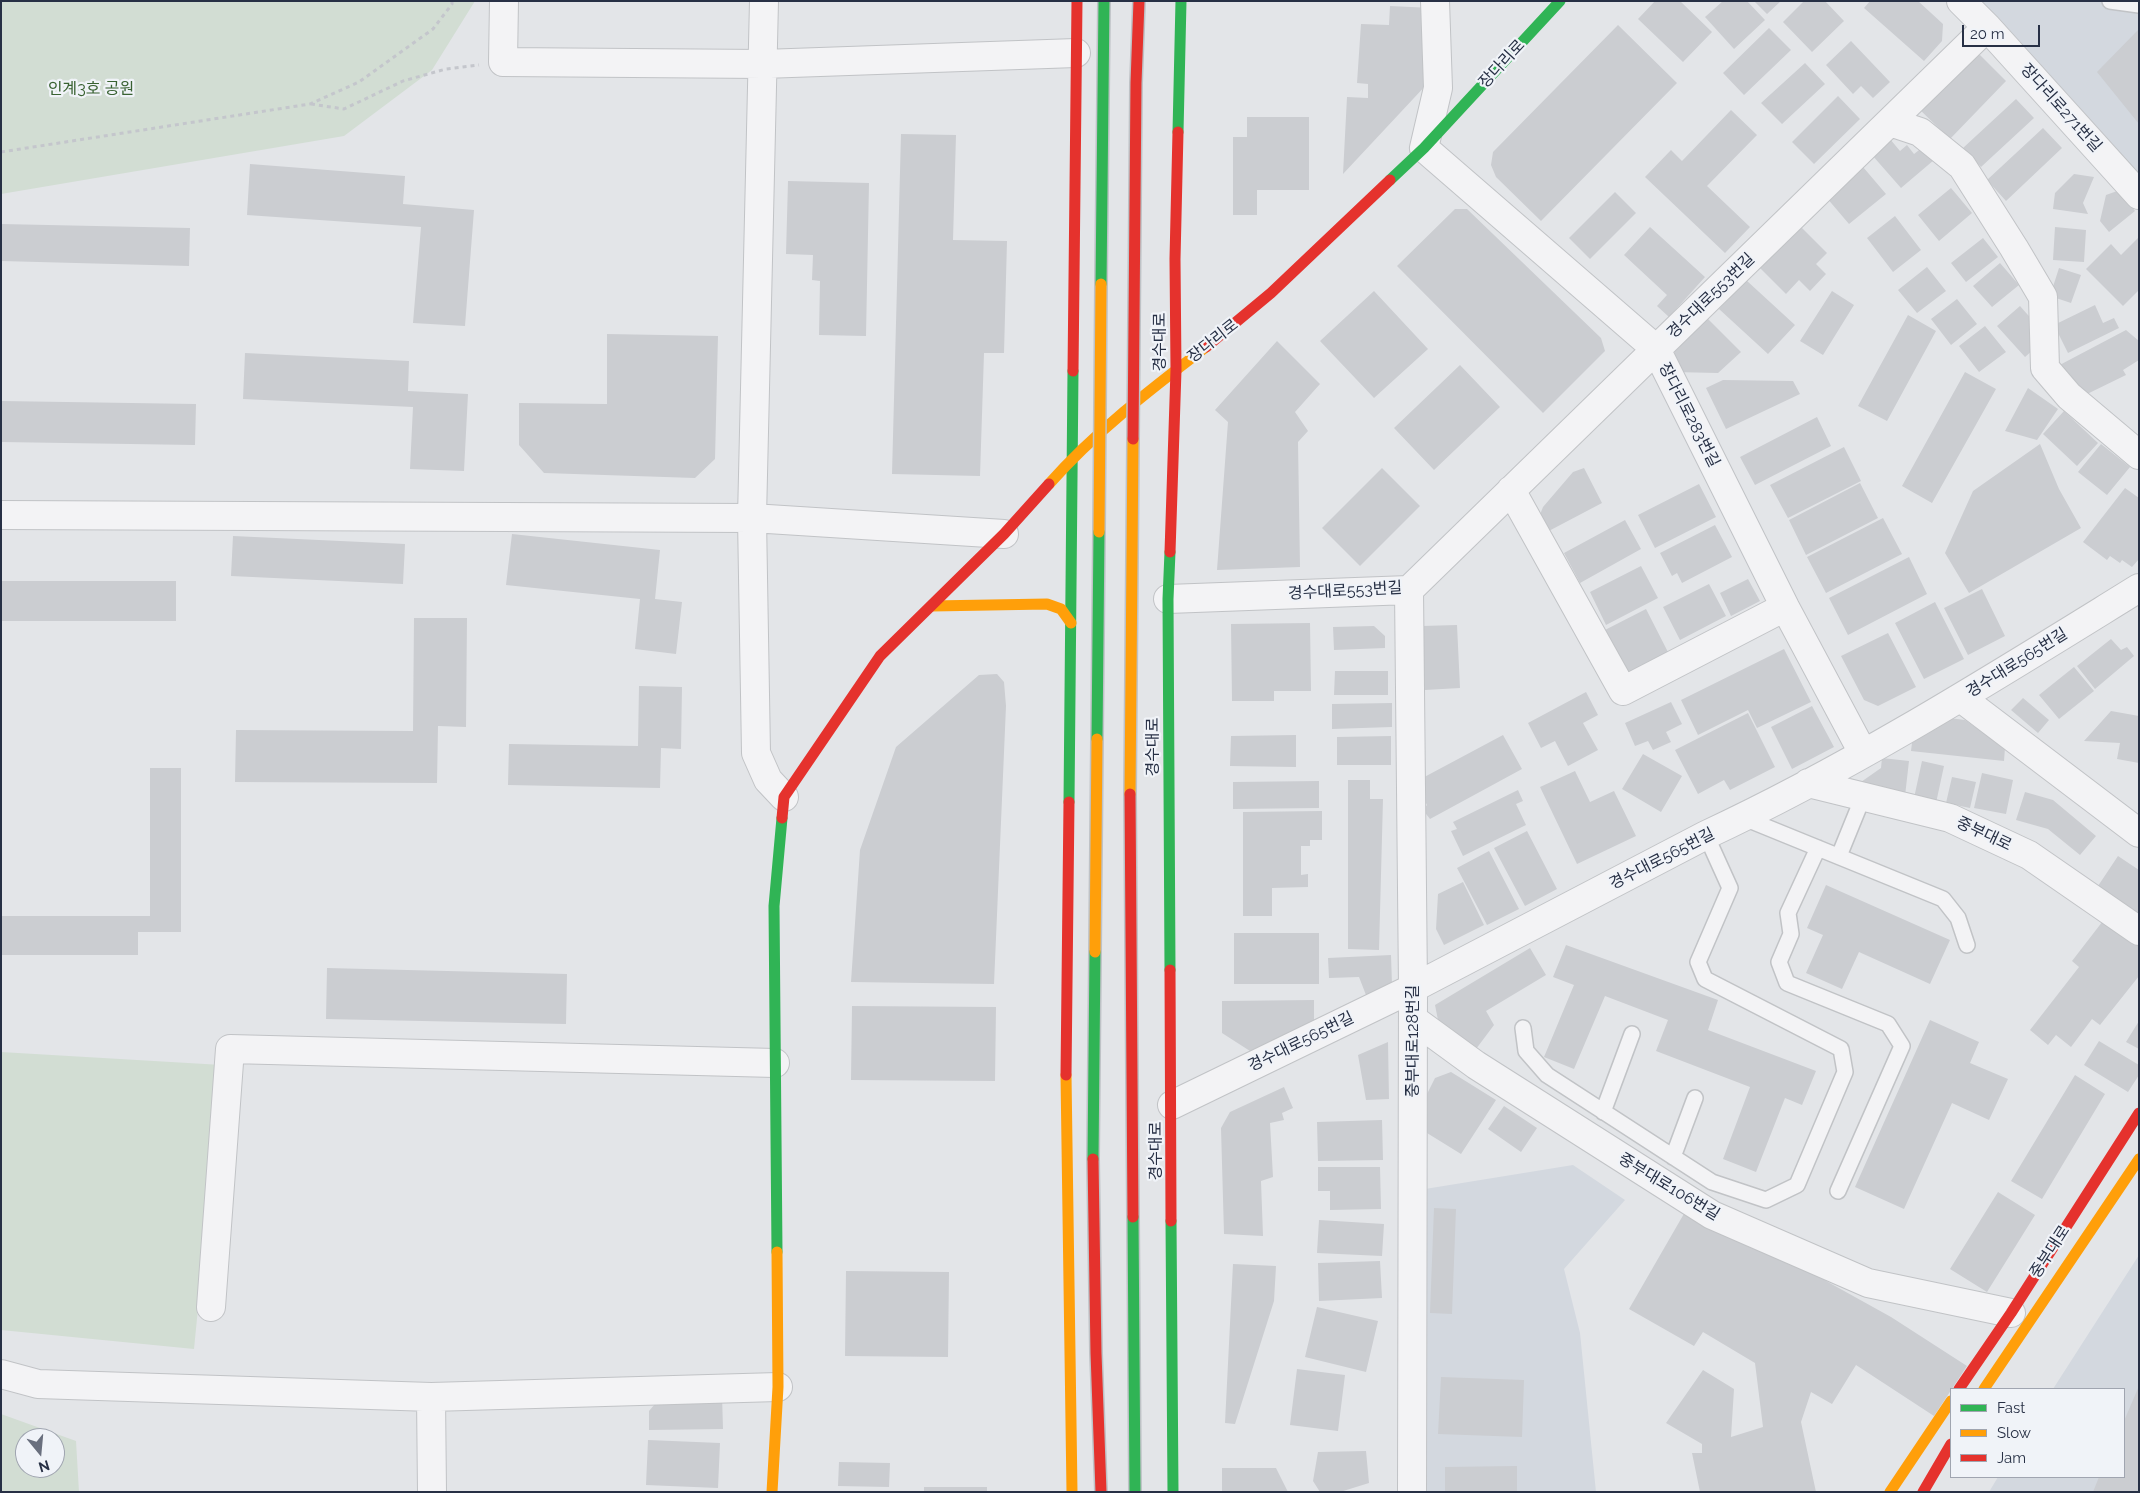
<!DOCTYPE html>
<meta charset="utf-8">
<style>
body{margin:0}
#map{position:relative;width:2140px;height:1493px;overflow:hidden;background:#e3e5e8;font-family:Raleway,sans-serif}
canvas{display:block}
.frame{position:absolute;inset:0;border:2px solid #273045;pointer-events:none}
.legend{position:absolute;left:1950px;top:1388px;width:175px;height:90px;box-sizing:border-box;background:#f0f3f8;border:1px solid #a0a5b0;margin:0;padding:6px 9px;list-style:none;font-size:15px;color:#273045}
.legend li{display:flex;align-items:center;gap:10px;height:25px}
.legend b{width:25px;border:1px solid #a0a5b0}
.north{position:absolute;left:15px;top:1428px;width:50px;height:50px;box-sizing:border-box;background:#f0f3f8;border:1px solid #a0a5b0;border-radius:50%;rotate:163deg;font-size:14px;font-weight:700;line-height:20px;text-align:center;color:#273045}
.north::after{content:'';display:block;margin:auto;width:18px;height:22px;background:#696f7e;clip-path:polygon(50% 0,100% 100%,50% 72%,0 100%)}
.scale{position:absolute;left:1962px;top:25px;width:78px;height:22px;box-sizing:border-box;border:2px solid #273045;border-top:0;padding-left:6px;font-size:15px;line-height:18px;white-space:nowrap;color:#273045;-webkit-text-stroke:4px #f0f3f8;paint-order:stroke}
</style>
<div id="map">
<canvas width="2140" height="1493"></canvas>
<div class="frame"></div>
<ul class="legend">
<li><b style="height:6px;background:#30b455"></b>Fast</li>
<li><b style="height:6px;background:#ff9f0a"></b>Slow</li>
<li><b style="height:6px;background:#e5322d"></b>Jam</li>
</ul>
<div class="north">N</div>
<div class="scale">20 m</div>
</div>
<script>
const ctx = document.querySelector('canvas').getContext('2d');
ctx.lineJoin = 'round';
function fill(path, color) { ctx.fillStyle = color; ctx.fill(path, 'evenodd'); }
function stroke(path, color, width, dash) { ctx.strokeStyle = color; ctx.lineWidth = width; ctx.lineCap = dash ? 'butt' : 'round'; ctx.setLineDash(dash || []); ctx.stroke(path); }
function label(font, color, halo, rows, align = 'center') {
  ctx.font = font + ' Raleway,"Noto Sans KR",sans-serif'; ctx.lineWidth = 4.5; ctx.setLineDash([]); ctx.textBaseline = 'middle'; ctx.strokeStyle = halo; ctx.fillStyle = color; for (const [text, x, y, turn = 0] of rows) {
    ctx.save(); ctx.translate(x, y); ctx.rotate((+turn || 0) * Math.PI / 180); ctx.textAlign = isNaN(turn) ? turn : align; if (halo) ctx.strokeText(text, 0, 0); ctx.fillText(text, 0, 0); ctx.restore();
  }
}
const built = new Path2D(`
 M 1961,1 L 2139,1 L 2139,189 Z
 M 1573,1165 L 1625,1200 L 1564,1269 L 1580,1333 L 1596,1492 L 1421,1492 L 1425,1189 Z
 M 2139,1255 L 2139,1492 L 1989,1492 L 1998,1477 L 2124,1477 L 2124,1389 L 2053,1389 Z`);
const green = new Path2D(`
 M 1,1 L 475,1 L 432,70 L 344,136 L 1,194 Z
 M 1,1052 L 222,1065 L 194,1349 L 1,1330 Z
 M 1,1414 L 76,1441 L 79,1492 L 1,1492 ZM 25,1438 L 55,1438 L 55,1468 L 25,1468 Z`);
const building = new Path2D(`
 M 1655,1 L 1680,1 L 1712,32 L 1683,62 L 1638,19 Z
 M 1723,1 L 1747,1 L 1765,20 L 1734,49 L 1705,17 Z
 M 1754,1 L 1781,1 L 1767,14 Z
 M 1804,1 L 1825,1 L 1844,21 L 1812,52 L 1783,22 Z
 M 1870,1 L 1918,1 L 1943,24 L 1942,41 L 1924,61 L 1864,8 Z
 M 1390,6 L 1432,8 L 1428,83 L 1343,174 L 1347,97 L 1368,98 L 1368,84 L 1357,83 L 1361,24 L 1389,25 Z
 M 1618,25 L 1677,83 L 1541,221 L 1496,177 L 1491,165 L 1493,152 Z
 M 1769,28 L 1791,50 L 1744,95 L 1723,73 Z
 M 2139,29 L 2139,124 L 2097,72 Z
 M 1851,41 L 1890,82 L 1873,98 L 1861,86 L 1853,94 L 1826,65 Z
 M 1980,55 L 2006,81 L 1950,139 L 1916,106 L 1962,58 Z
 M 1805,63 L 1825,84 L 1782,124 L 1761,103 Z
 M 1838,96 L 1860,119 L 1814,164 L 1792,142 Z
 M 2016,99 L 2034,118 L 1981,167 L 1963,148 Z
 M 1731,110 L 1757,135 L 1707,186 L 1750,227 L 1725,253 L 1645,177 L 1671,150 L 1682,161 Z
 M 1247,117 L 1309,117 L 1309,190 L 1257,190 L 1257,215 L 1233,215 L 1233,137 L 1247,137 Z
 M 2043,128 L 2062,148 L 2006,201 L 1987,180 Z
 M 901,134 L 956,135 L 953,240 L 1007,241 L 1004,353 L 984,353 L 980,476 L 892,474 Z
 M 1890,139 L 1900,151 L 1907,145 L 1914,154 L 1923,147 L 1934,160 L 1901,188 L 1872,155 Z
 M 250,164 L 405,176 L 403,204 L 474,210 L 465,326 L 413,323 L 421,227 L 247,215 Z
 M 1863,167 L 1886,194 L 1849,224 L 1826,197 Z
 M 2074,174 L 2094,177 L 2083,203 L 2088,214 L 2053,209 L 2055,193 Z
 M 788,181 L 869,183 L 866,336 L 819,335 L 820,281 L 812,280 L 813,255 L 786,254 Z
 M 1951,188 L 1972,213 L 1939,241 L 1918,215 Z
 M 2120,190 L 2135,211 L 2109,232 L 2100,221 L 2106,195 Z
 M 1615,192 L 1636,213 L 1590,259 L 1569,238 Z
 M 1455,209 L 1467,209 L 1601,338 L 1605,351 L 1543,413 L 1397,266 Z
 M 1895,216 L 1921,250 L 1893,272 L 1867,238 Z
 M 1,224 L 190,228 L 189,266 L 1,261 Z
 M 1799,225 L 1827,253 L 1816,264 L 1826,274 L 1810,291 L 1799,280 L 1786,294 L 1758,266 Z
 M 1650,227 L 1705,277 L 1669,317 L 1657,306 L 1667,295 L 1624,255 Z
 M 2055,227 L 2086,230 L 2084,262 L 2053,260 Z
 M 2139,237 L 2139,290 L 2123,306 L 2086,269 L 2111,244 L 2121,255 Z
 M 1983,238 L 1998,257 L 1966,282 L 1951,263 Z
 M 2000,263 L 2019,285 L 1992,307 L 1973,286 Z
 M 1927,267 L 1946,291 L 1917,313 L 1898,290 Z
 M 2059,268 L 2081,275 L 2071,303 L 2050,296 Z
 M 1746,280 L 1795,325 L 1768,354 L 1719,309 Z
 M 1374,291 L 1428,349 L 1374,398 L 1320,341 Z
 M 1832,291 L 1854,305 L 1823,355 L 1800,341 Z
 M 1957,299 L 1977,324 L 1951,345 L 1931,319 Z
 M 2095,305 L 2103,323 L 2114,318 L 2119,328 L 2068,353 L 2054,325 Z
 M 2020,306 L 2042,331 L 2042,342 L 2025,357 L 1997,326 Z
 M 1908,315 L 1936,331 L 1887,421 L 1858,406 Z
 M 1707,318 L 1741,352 L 1718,373 L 1673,372 L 1675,346 Z
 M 1985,326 L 2006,352 L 1979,372 L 1959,346 Z
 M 2126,330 L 2139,341 L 2139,360 L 2123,370 L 2126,375 L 2083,396 L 2054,368 Z
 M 607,334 L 718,336 L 715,459 L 695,478 L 544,473 L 519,445 L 519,403 L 607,404 Z
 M 1277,341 L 1320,384 L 1295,412 L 1308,431 L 1298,442 L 1300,567 L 1217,570 L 1228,422 L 1215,410 Z
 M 245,353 L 409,361 L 408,391 L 468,394 L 464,471 L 410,469 L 413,407 L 243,399 Z
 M 1460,365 L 1500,407 L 1434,470 L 1394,428 Z
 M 1965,372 L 1996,389 L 1932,503 L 1902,486 Z
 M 1723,380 L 1793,381 L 1800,394 L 1726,429 L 1706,388 Z
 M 2028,388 L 2058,409 L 2037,440 L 2005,431 Z
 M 1,401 L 196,404 L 195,445 L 1,442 Z
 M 2064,411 L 2098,443 L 2077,466 L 2043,434 Z
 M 1817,417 L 1831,446 L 1755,485 L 1740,457 Z
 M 2040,444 L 2059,489 L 2081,528 L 1969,593 L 1945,553 L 1973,491 Z
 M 2101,444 L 2130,467 L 2107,495 L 2078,472 Z
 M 1844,447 L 1861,481 L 1788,518 L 1770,485 Z
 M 1382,468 L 1420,506 L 1360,566 L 1322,528 Z
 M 1584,468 L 1602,503 L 1545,533 L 1537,522 L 1543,507 L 1573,472 Z
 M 1860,483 L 1878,518 L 1806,555 L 1789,520 Z
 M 1699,484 L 1716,517 L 1655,548 L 1638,515 Z
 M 2125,488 L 2139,498 L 2139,559 L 2132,567 L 2122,560 L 2120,563 L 2110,556 L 2107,560 L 2083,542 Z
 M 1883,518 L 1902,554 L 1826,593 L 1807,557 Z
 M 1625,520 L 1641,549 L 1580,583 L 1564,553 Z
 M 1715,525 L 1732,557 L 1682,583 L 1677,573 L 1672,576 L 1660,553 Z
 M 512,534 L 660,550 L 655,599 L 682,602 L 676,654 L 635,649 L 640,599 L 506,585 Z
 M 233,536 L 405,544 L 403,584 L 231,576 Z
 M 1909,557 L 1927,594 L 1848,635 L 1829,598 Z
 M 1641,566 L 1658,598 L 1606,625 L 1590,592 Z
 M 1748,579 L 1760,601 L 1731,616 L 1720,593 Z
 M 1,581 L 176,581 L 176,621 L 1,621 Z
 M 1709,584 L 1726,616 L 1680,640 L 1663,607 Z
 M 1982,589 L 2005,636 L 1968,655 L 1944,608 Z
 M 1935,602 L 1964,659 L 1924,679 L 1895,623 Z
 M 1646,609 L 1670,656 L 1627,678 L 1603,631 Z
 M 414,618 L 467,618 L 466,727 L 438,726 L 437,783 L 235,782 L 236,730 L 413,731 Z
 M 1310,623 L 1311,691 L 1274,691 L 1274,701 L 1232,701 L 1231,624 Z
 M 1457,625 L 1460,688 L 1425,690 L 1422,626 Z
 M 1374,626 L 1385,636 L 1385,648 L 1334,650 L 1333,627 Z
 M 1888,633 L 1916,687 L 1878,706 L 1864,700 L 1841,656 Z
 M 2111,639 L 2121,650 L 2127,647 L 2134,656 L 2095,689 L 2077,666 Z
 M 1784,649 L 1811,702 L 1757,728 L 1748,710 L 1698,735 L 1681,700 Z
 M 2074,667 L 2094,691 L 2059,719 L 2039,695 Z
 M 1335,671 L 1388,671 L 1388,695 L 1334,695 Z
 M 997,674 L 1004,682 L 1006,706 L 994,984 L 851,982 L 860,850 L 896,747 L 979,675 Z
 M 639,686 L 682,687 L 681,749 L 661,748 L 660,788 L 508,785 L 509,744 L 638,746 Z
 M 1586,692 L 1598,715 L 1583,723 L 1598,750 L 1568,766 L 1555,741 L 1541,748 L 1528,723 Z
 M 2023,698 L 2049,720 L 2038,733 L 2011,710 Z
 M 1671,702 L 1682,724 L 1666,732 L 1671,742 L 1653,750 L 1648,741 L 1635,746 L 1625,723 Z
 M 1392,703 L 1392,727 L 1332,729 L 1332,704 Z
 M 1812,706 L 1834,747 L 1792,769 L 1771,727 Z
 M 2111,711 L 2139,716 L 2139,763 L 2117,759 L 2120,743 L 2084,741 Z
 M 1748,713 L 1775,767 L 1730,790 L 1724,780 L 1698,794 L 1675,750 Z
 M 1949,718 L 1965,720 L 2005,748 L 2004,761 L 1911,751 L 1912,743 Z
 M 1296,735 L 1296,767 L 1230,766 L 1231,736 Z
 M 1503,735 L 1522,769 L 1430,819 L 1423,810 L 1427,805 L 1415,782 Z
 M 1391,736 L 1391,765 L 1337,765 L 1337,737 Z
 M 1643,754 L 1682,776 L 1661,812 L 1622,789 Z
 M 1882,758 L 1909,761 L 1905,796 L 1861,782 L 1881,768 Z
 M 1922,761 L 1944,766 L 1936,803 L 1914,798 Z
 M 150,768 L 181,768 L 181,932 L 138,932 L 138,955 L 1,955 L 1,916 L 150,916 Z
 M 1575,771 L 1590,802 L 1614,791 L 1636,836 L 1577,864 L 1540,787 Z
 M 1982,773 L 2013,780 L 2006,814 L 1974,808 Z
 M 1952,777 L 1976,782 L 1970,808 L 1946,803 Z
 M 1348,780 L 1370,780 L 1370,799 L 1383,799 L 1379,950 L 1348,949 Z
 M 1319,781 L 1319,808 L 1233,809 L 1233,782 Z
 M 1518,790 L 1523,801 L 1516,804 L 1526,825 L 1463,856 L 1451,831 L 1457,829 L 1453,822 Z
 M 2025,792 L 2053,800 L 2096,836 L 2080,855 L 2048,829 L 2016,820 Z
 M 1322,811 L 1322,840 L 1310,840 L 1310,846 L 1301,846 L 1301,875 L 1308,874 L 1308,887 L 1272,888 L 1272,916 L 1243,916 L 1243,812 Z
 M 1527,831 L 1557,889 L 1525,906 L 1494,848 Z
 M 1489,851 L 1519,909 L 1487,925 L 1457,868 Z
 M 2118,856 L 2139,870 L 2139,914 L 2098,886 Z
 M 1463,882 L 1484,925 L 1444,945 L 1436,929 L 1438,894 Z
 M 1826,885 L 1950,940 L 1930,984 L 1859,952 L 1842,989 L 1806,973 L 1823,935 L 1807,928 Z
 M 2106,917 L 2139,942 L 2139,976 L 2100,1025 L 2092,1019 L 2071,1047 L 2056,1035 L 2048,1045 L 2030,1030 L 2079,967 L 2072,961 Z
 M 1234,933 L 1319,933 L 1319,984 L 1234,984 Z
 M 1566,945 L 1718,1000 L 1708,1030 L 1816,1071 L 1802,1105 L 1785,1098 L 1756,1172 L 1723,1159 L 1750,1087 L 1656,1051 L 1668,1020 L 1605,996 L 1574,1069 L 1544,1057 L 1574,985 L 1553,977 Z
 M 1530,948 L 1546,975 L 1486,1011 L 1494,1025 L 1470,1057 L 1441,1035 L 1435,1005 Z
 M 1391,955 L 1392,985 L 1366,995 L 1359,977 L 1329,978 L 1328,958 Z
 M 327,968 L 567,974 L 566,1024 L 326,1019 Z
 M 1314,1000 L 1314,1023 L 1269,1051 L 1250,1051 L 1222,1033 L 1222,1001 Z
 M 852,1006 L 996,1007 L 995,1081 L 851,1080 Z
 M 1930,1020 L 1979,1042 L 1970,1063 L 2008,1079 L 1989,1120 L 1952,1103 L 1904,1209 L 1855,1187 Z
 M 2139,1021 L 2139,1049 L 2126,1042 Z
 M 2099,1041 L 2139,1065 L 2139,1075 L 2128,1092 L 2084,1065 Z
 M 1388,1042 L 1389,1099 L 1366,1100 L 1358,1055 Z
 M 1451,1072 L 1496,1100 L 1461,1154 L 1427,1133 L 1426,1096 L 1435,1078 Z
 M 2075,1075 L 2105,1094 L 2042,1199 L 2011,1181 Z
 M 1284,1087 L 1293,1108 L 1282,1113 L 1284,1120 L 1270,1123 L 1273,1177 L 1261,1181 L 1263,1236 L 1224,1234 L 1221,1128 L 1230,1112 Z
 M 1504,1106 L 1537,1128 L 1521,1152 L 1488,1129 Z
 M 1382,1120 L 1383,1160 L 1318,1161 L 1317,1122 Z
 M 1318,1167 L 1380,1167 L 1381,1209 L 1330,1210 L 1330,1191 L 1318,1191 Z
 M 1998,1192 L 2035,1215 L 1987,1292 L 1950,1269 Z
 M 1689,1205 L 1891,1317 L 1967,1366 L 1934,1416 L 1856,1365 L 1832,1404 L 1811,1392 L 1801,1422 L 1816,1492 L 1700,1492 L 1692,1453 L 1702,1453 L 1702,1444 L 1666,1423 L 1703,1370 L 1734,1389 L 1731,1437 L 1763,1427 L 1755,1363 L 1703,1332 L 1694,1346 L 1629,1309 Z
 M 1434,1208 L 1456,1209 L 1452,1314 L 1430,1313 Z
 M 1319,1220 L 1384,1224 L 1382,1256 L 1317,1253 Z
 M 1380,1261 L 1382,1298 L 1319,1301 L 1318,1263 Z
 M 1233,1264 L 1276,1266 L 1274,1301 L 1235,1424 L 1225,1423 Z
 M 846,1271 L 949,1272 L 948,1357 L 845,1356 Z
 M 1317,1307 L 1378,1321 L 1366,1372 L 1305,1357 Z
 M 1297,1369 L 1345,1375 L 1338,1431 L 1290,1425 Z
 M 1441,1377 L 1524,1380 L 1522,1437 L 1438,1434 Z
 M 2139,1386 L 2139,1492 L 2093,1492 L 2099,1477 L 2124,1477 L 2124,1421 Z
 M 722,1395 L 723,1429 L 649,1430 L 649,1411 L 660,1398 Z
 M 648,1440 L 720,1443 L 718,1488 L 646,1485 Z
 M 1366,1451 L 1369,1483 L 1340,1492 L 1320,1492 L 1313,1481 L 1318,1452 Z
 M 839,1462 L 890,1463 L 889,1487 L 838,1486 Z
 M 1517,1466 L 1517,1492 L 1445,1492 L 1445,1467 Z
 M 1222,1468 L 1276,1468 L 1288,1492 L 1222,1492 Z
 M 924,1487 L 987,1487 L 987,1492 L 924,1492 Z`);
const path = new Path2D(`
 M 311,104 L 344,109 L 403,81 L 446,69 L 479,65
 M 1,152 L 310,104 L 359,82 L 433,29 L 452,4 L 452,1`);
const lane = new Path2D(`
 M 2110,1 L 2139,5
 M 1744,818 L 1943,899 L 1958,918 L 1967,945
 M 1818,848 L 1788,913 L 1791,934 L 1779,962 L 1787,983 L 1888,1024 L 1902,1046 L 1838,1191
 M 1839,856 L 1863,797
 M 1523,1028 L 1526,1051 L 1547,1075 L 1712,1182 L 1766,1200 L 1797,1185 L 1845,1072 L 1841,1049 L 1705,979 L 1698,962 L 1730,888 L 1706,835
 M 1603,1112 L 1632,1034
 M 1673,1157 L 1695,1098`);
const street = new Path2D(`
 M 504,1 L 503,62 L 763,64 L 1076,53
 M 764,1 L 752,518 L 756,753 L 768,780 L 784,797
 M 1435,1 L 1438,88 L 1424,148 L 1656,349 L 1785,607 L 1863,753
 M 1961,1 L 1987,27 L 2139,195
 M 1890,122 L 1920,132 L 1962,166 L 2014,248 L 2043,297 L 2045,368 L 2069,396 L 2139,455
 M 1511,490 L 1623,691 L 1785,607
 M 1,515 L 752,518 L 1004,534
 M 1409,590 L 1413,988 L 1412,1492
 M 1168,599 L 1409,590 L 1987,27
 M 1961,698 L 2139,833
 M 1808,783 L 1950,818 L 2029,855 L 2139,931
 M 1413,1019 L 1476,1065 L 1712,1215 L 1868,1283 L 2011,1313
 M 1172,1105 L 1413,988 L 1706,835 C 1856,765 1998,675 2139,588
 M 211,1307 L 230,1049 L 775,1063
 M 1,1374 L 38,1384 L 431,1397 L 778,1387
 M 431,1397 L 432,1492`);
const fast = new Path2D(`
 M 1178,132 L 1181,1
 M 1390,180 L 1424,148 L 1560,1
 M 1170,552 L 1168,599 L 1170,970
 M 1069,802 L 1073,371
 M 1171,1221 L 1173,1492
 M 777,1252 L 774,906 L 782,818`);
const slow = new Path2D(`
 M 1049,484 C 1095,432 1151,389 1206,347
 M 932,606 L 1047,604 L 1061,609 L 1071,623
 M 1066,1075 L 1072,1492
 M 1984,1389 L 2139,1159
 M 772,1492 L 778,1387 L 777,1252
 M 1890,1492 L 1951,1401`);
const jam = new Path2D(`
 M 1206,347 L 1271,293 L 1390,180
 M 1073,371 L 1077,1
 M 1170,552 L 1176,370 L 1175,259 L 1178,132
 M 782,818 L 784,797 L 880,656 L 1004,534 L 1049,484
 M 1170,970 L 1171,1221
 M 1066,1075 L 1069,802
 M 1959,1389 L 2011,1313 L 2139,1113
 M 1923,1492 L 1951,1444`);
const fastBridge = new Path2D(`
 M 1101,284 L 1104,1
 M 1097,739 L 1099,532
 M 1093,1159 L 1095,952
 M 1133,1217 L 1135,1492`);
const slowBridge = new Path2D(`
 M 1099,532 L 1101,284
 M 1130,794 L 1133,439
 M 1095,952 L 1097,739`);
const jamBridge = new Path2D(`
 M 1133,439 L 1136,83 L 1139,1
 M 1130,794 L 1133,1217
 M 1093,1159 L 1096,1353 L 1101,1492`);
const streetNames = [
 ["장다리로",1502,64,-47],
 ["장다리로271번길",2061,108,48],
 ["경수대로553번길",1711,296,-44],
 ["장다리로",1213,341,-38],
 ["경수대로",1160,342,-90],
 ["장다리로283번길",1689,415,63],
 ["경수대로553번길",1345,591,-3],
 ["경수대로565번길",2017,663,-32],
 ["경수대로",1153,747,-90],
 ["중부대로",1984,834,25],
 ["경수대로565번길",1662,859,-27],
 ["중부대로128번길",1413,1041,-90],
 ["경수대로565번길",1301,1042,-26],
 ["경수대로",1156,1151,-90],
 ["중부대로106번길",1669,1187,31],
 ["중부대로",2050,1252,-57]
];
const parkNames = [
 ["인계3호 공원",91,89]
];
fill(built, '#d3d8df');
fill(green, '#d2ddd3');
fill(building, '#cbcdd1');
stroke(lane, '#c1c3c6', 18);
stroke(street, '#c1c3c6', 30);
stroke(path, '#c4c6cc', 3, [4, 4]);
stroke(lane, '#f3f3f5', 15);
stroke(street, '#f3f3f5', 28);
stroke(fast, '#30b455', 11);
stroke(slow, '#ff9f0a', 11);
stroke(jam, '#e5322d', 11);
stroke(fastBridge, '#bec2c6', 14, []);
stroke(slowBridge, '#bec2c6', 14, []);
stroke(jamBridge, '#bec2c6', 14, []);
stroke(fastBridge, '#30b455', 11);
stroke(slowBridge, '#ff9f0a', 11);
stroke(jamBridge, '#e5322d', 11);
label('16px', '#273045', '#f0f3f8', streetNames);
label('16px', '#396232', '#f0f3f8', parkNames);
</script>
